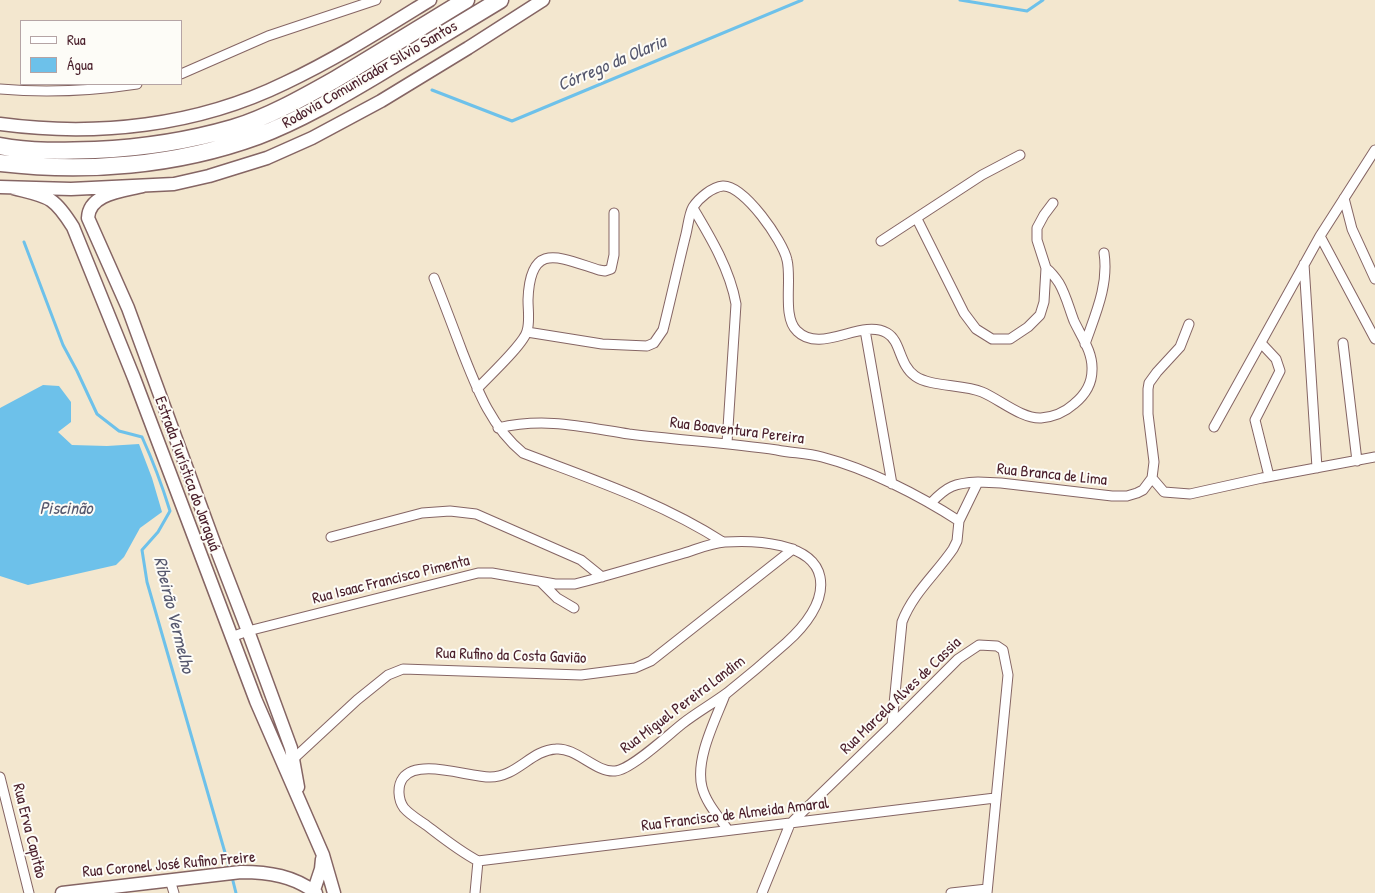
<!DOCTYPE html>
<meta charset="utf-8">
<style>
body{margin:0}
#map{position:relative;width:1375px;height:893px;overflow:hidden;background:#f3e7cf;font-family:"Patrick Hand",sans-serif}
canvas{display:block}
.legend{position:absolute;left:20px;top:20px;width:162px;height:65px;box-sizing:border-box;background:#fdfcf7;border:1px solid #b5a4a5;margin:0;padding:6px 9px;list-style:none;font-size:15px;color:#4a1f2b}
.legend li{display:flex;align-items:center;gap:10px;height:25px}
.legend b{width:25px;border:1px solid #b5a4a5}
</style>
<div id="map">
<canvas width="1375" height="893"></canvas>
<ul class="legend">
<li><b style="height:6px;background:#fff"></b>Rua</li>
<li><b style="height:14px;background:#6dc1ea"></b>Água</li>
</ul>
</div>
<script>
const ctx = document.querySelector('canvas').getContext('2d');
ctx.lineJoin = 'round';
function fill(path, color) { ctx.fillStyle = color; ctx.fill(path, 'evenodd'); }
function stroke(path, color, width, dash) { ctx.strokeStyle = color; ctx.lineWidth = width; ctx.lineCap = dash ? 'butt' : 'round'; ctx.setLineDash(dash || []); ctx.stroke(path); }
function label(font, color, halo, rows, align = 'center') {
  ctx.font = font + ' "Patrick Hand",sans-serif'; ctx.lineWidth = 4; ctx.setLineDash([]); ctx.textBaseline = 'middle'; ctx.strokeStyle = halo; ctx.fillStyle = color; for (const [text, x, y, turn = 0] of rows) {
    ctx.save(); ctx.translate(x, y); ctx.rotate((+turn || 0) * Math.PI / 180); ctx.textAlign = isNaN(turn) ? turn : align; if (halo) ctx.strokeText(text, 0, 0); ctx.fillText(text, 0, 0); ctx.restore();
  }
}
const water = new Path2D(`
 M 43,385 L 59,386 L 71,402 L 71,422 L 58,432 L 72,445 L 107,446 L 139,444 L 152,478 L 162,512 L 140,528 L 124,557 L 116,565 L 28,585 L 0,576 L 0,408 Z`);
const stream = new Path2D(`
 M 960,0 L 1027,11 L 1043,0
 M 432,90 L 512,121 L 802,0
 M 24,242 L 63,345 L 77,371 L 97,414 L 119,431 L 142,437 C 153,461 162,485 170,511 L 158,532 L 142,550 L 147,582 L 230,870
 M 232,877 L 236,893`);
const street = new Path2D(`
 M 181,74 L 268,36 L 376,0
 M 0,89 C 46,93 91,91 137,84
 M 1344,198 L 1352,229 L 1375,279
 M 693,208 C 711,238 730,270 736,304 L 727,443
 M 917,219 L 964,313 L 976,329 L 992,339 L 1010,339 L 1028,327 L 1040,315 L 1044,302 L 1046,268 L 1037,240 L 1037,228 L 1044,215 L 1053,203
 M 1320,236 L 1375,339
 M 881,241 L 982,175 L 1020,155
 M 1304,264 L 1317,468
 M 434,278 C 444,303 453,327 462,351 C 477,389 491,427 523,453 C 591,479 661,502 723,542
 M 865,330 L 892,484
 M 527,332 L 602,344 L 647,346 L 654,343 L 663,330 C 671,298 678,266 686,234 C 688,226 689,214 693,207 C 699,198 712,187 723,186 C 744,185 783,241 787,260 C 792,280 782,317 797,331 C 821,355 861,318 887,333 C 901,341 899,365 915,376 C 930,387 963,384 982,392 C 999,399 1022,419 1041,418 C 1053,417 1065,412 1074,404 C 1085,395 1092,384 1092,370 C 1093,352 1081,336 1074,321 C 1069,308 1066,295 1059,283 C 1055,277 1051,272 1046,268
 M 1261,343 L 1276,359 L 1280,371 L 1255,420 L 1269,476
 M 1343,343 L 1357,461
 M 1085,344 C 1095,315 1109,285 1104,253
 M 477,389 C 487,378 524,344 527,331 C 530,322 528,310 528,300 C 530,241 558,257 599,270 L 605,271 L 611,269 L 614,255 L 614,213
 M 1214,427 L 1320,236 L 1375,150
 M 498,428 C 545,417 583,427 629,434 C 678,440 728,443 777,450 C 791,453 807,453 822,457 C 868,469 919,495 959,521
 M 1152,478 L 1164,492 L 1190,494 L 1262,478 L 1375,457
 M 931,503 C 947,486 955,483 978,482
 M 331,537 L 422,513 L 450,511 L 476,514 L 581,560 L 602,577
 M 541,582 L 557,598 L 574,608
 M 231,637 L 248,631 L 478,573 L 492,573 L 555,584 L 575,584 C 611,575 646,564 681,554 C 695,550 710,543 725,542 C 753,540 813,542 820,577 C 825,602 804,627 786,643 C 767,660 747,677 727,693 C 712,704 696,713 682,724 C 668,735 631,770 615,771 C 596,773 576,747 556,749 C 531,750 517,777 490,777 C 468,777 418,758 403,778 C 397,786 398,800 404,808 C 410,815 419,820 426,825 C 443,838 459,851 478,861 L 475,893
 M 725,695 C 715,721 695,759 702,787 C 706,803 719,817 728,830
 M 892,725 L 902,622 C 913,593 936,574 953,549 L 957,541 L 959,521 L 978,482 L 1001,483 L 1112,496 L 1127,496 L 1137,493 L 1143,490 L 1152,478 L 1154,462 L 1148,414 L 1148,389 L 1149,383 L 1157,372 L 1180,347 L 1189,324
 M 289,763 L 357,700 L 388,675 L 403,669 L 581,675 L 635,668 L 651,661 L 793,549
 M 0,777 L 29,893
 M 478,861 L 995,798
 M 170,880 L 174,893
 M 762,893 L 790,824 L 892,725 L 958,659 L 979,645 L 997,646 L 1003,650 L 1008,675 L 987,893
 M 951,893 L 987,889`);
const secondary = new Path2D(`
 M 0,124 C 97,137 197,126 285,83 C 336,59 383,29 430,0
 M 143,186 C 124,191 89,193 88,218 L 128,308 L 216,548 L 248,631 L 291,748 L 298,787
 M 0,187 L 71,189 L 174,184 L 209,176 L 267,158 L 312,138 L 381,101 L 468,48 L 543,0
 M 13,188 C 48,197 53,195 73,227 L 134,378 L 256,701 L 323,855 L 334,893
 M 62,893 L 241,872 C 269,872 294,876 316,893
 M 313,893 L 321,869 L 322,859`);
const highway = new Path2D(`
 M 0,146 C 31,152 63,151 95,150 C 142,148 188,141 233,128 C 269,117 304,97 336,79 C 380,53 423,26 466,0
 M 0,163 C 86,173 176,166 258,136 C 300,120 339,97 376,75 C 418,50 459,25 500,0`);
const streetNames = [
 ["Rodovia Comunicador Silvio Santos",370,75,-30],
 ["Rua Boaventura Pereira",737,431,7],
 ["Estrada Turística do Jaraguá",187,474,70],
 ["Rua Branca de Lima",1052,475,6],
 ["Rua Isaac Francisco Pimenta",391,580,-14],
 ["Rua Rufino da Costa Gavião",511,656,2],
 ["Rua Marcela Alves de Cassia",901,696,-44],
 ["Rua Miguel Pereira Landim",683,705,-37],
 ["Rua Francisco de Almeida Amaral",735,815,-7],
 ["Rua Erva Capitão",29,831,76],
 ["Rua Coronel José Rufino Freire",169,865,-5]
];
const waterNames = [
 ["Córrego da Olaria",612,64,-23],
 ["Piscinão",66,509],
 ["Ribeirão Vermelho",173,615,76]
];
fill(water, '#6dc1ea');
stroke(stream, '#6dc1ea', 3);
stroke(street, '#856564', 11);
stroke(secondary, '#856564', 15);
stroke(highway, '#856564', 19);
stroke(street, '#fff', 9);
stroke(secondary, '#fff', 12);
stroke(highway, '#fff', 16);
label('16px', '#4a1f2b', '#fdfcf7', streetNames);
label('italic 18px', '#56586e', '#fdfcf7', waterNames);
</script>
